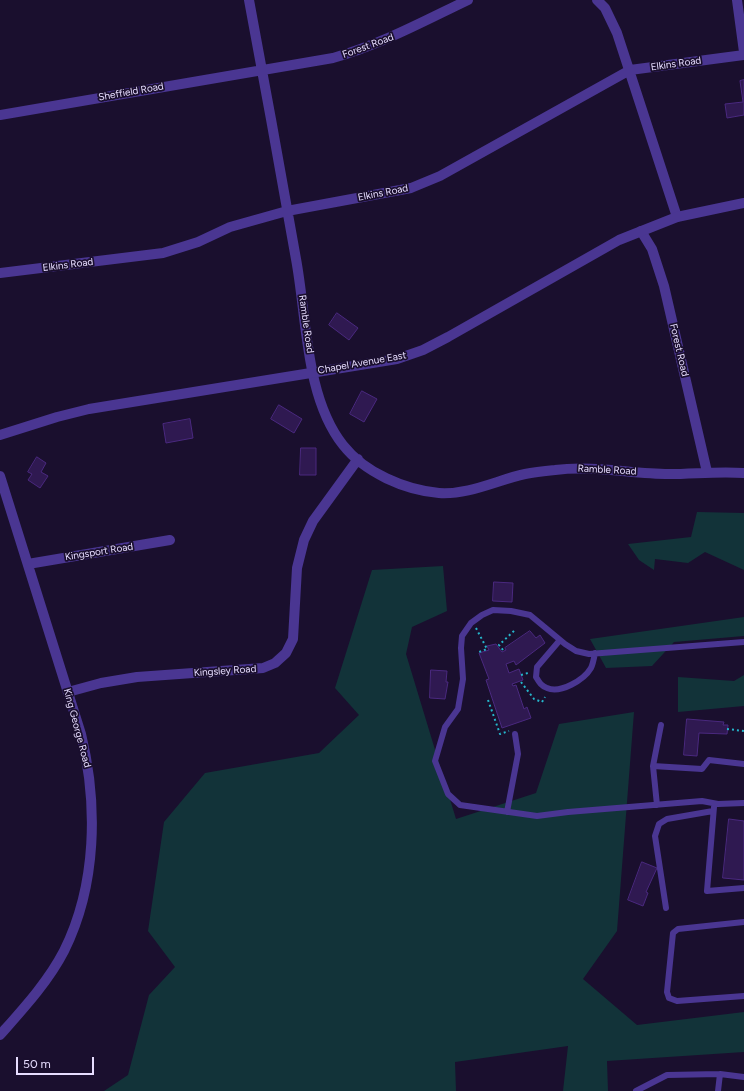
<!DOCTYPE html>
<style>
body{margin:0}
#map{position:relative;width:744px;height:1091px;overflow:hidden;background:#1a0f2e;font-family:Figtree,sans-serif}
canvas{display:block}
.scale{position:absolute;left:16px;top:1057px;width:78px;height:18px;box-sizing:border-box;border:2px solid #e7ddff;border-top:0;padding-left:5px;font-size:12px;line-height:14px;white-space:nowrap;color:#e7ddff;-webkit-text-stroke:3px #1a0f2e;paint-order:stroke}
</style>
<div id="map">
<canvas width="744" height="1091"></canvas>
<div class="scale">50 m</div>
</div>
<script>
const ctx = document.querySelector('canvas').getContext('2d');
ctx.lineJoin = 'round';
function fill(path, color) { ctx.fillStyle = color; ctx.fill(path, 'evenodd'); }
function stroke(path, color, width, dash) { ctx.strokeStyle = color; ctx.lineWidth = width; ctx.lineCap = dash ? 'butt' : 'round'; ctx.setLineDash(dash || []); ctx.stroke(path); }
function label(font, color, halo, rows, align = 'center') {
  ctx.font = font + ' Figtree,sans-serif'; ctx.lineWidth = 3.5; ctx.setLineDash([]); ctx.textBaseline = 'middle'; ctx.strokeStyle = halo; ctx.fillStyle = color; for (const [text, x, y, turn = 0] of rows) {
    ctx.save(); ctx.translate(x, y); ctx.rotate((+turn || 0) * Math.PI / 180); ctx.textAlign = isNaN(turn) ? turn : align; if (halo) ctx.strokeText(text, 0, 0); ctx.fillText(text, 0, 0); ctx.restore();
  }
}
const green = new Path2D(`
 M 697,512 L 744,513 L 744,570 L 705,552 L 688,563 L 655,559 L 654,570 L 639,560 L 628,544 L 691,537 Z
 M 443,566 L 447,611 L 412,627 L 406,654 L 456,819 L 536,793 L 559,724 L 634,712 L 617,931 L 583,979 L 637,1025 L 744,1012 L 744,1052 L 607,1061 L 608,1091 L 563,1091 L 568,1046 L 455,1062 L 456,1091 L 104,1091 L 128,1075 L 149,995 L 175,967 L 148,931 L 164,822 L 205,773 L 319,753 L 359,715 L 335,688 L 372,570 Z
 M 744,617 L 744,636 L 674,642 L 652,666 L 606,668 L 590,639 Z
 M 744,675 L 744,706 L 678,712 L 678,677 L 734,681 Z`);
const building = new Path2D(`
 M 744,80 L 744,115 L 727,118 L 725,104 L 743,102 L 740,81 Z
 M 337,313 L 358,328 L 349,340 L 329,325 Z
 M 362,391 L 377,399 L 364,422 L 350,414 Z
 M 279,405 L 302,419 L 294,433 L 271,419 Z
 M 190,419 L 193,438 L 166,443 L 163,424 Z
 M 301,448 L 316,448 L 316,475 L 300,475 Z
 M 37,457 L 46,463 L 41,472 L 48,476 L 40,488 L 28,480 L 32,474 L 28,472 Z
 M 494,582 L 513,583 L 512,602 L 493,601 Z
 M 530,631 L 536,638 L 540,635 L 545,643 L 516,665 L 514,661 L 506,664 L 509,673 L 519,669 L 523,680 L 512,684 L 513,686 L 516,685 L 524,709 L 527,707 L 531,718 L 502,728 L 486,680 L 489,679 L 479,653 L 489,650 L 487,646 L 496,644 L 502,652 L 506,650 L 505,648 Z
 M 431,670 L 447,671 L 446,682 L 448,682 L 445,699 L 430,698 Z
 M 687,719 L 724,722 L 723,725 L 728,725 L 727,734 L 699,733 L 697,756 L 684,755 Z
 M 729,819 L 744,821 L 744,880 L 723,878 Z
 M 642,862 L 657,868 L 646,892 L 648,893 L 643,906 L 628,900 Z`);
const path = new Path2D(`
 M 476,628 L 487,649 L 479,652
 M 503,650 L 499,645 L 516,629
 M 521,675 L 528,673
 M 521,682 L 534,699 L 542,702 L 545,697
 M 488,700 L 500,734 L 509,731
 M 727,729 L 744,731`);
const service = new Path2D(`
 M 560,640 L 537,667 L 536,677 C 539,682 541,686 547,688 C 560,694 584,680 591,668 C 593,664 594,658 595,653
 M 744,642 L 589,654 L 576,651 L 565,644 L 530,615 L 511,611 L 493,610 L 482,615 L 471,623 L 462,636 L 461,648 L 463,679 L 458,709 L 445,727 L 435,761 L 448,794 L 460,805 L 537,816 L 568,812 L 702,801 L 718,804 L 744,803
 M 653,766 L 702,769 L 709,760 L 744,764
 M 657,805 L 653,766 L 661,725
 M 714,807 L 707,891 L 744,888
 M 507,812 L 518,754 L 515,734
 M 666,908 L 655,836 L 659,824 L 667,819 L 713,811
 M 744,922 L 678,929 L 673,933 L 667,992 L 669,998 L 677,1001 L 744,996
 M 636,1091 L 667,1075 L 720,1074 L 744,1077
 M 718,1091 L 720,1074`);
const minor = new Path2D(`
 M 249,0 C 265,86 281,173 296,259 C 307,318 305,397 343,445 C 365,473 405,490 439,493 C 469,495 497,480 525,474 C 535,472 545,471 555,470 C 594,465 631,474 669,474 C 694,474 719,471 744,473
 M 597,0 L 605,8 L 617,33 L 677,217
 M 737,0 L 744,52
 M 0,115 L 333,58 C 382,44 422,22 468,0
 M 641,231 L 652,249 L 664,286 L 707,472
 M 0,273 L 163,253 L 198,242 L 230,227 L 287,211 L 411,188 L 440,176 L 630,70 L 744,55
 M 0,476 L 81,734 C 98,804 97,885 64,951 C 48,982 23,1009 0,1035
 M 28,564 L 170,540
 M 68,692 L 101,683 L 137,677 L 263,668 L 275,663 L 286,653 L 293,639 L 297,568 L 304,540 L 313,521 L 358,459`);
const tertiary = new Path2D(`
 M 0,435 L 57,417 L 89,409 L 397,359 L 423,350 L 448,337 L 619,240 L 677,217 L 744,203`);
const streetNames = [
 ["Forest Road",368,46,-20],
 ["Elkins Road",676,64,-8],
 ["Sheffield Road",131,92,-10],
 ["Elkins Road",383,193,-11],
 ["Elkins Road",68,265,-7],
 ["Ramble Road",306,324,82],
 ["Forest Road",679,350,77],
 ["Chapel Avenue East",362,363,-10],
 ["Ramble Road",607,470,3],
 ["Kingsport Road",99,552,-9],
 ["Kingsley Road",225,671,-4],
 ["King George Road",77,728,75]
];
fill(green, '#123339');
fill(building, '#2f1951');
stroke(building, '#4a297f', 1);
stroke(path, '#25b6cb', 2, [2, 3]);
stroke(service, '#4a3692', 6);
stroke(minor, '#4a3692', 10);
stroke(tertiary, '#4a3692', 10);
label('10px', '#e7ddff', '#1a0f2e', streetNames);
</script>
